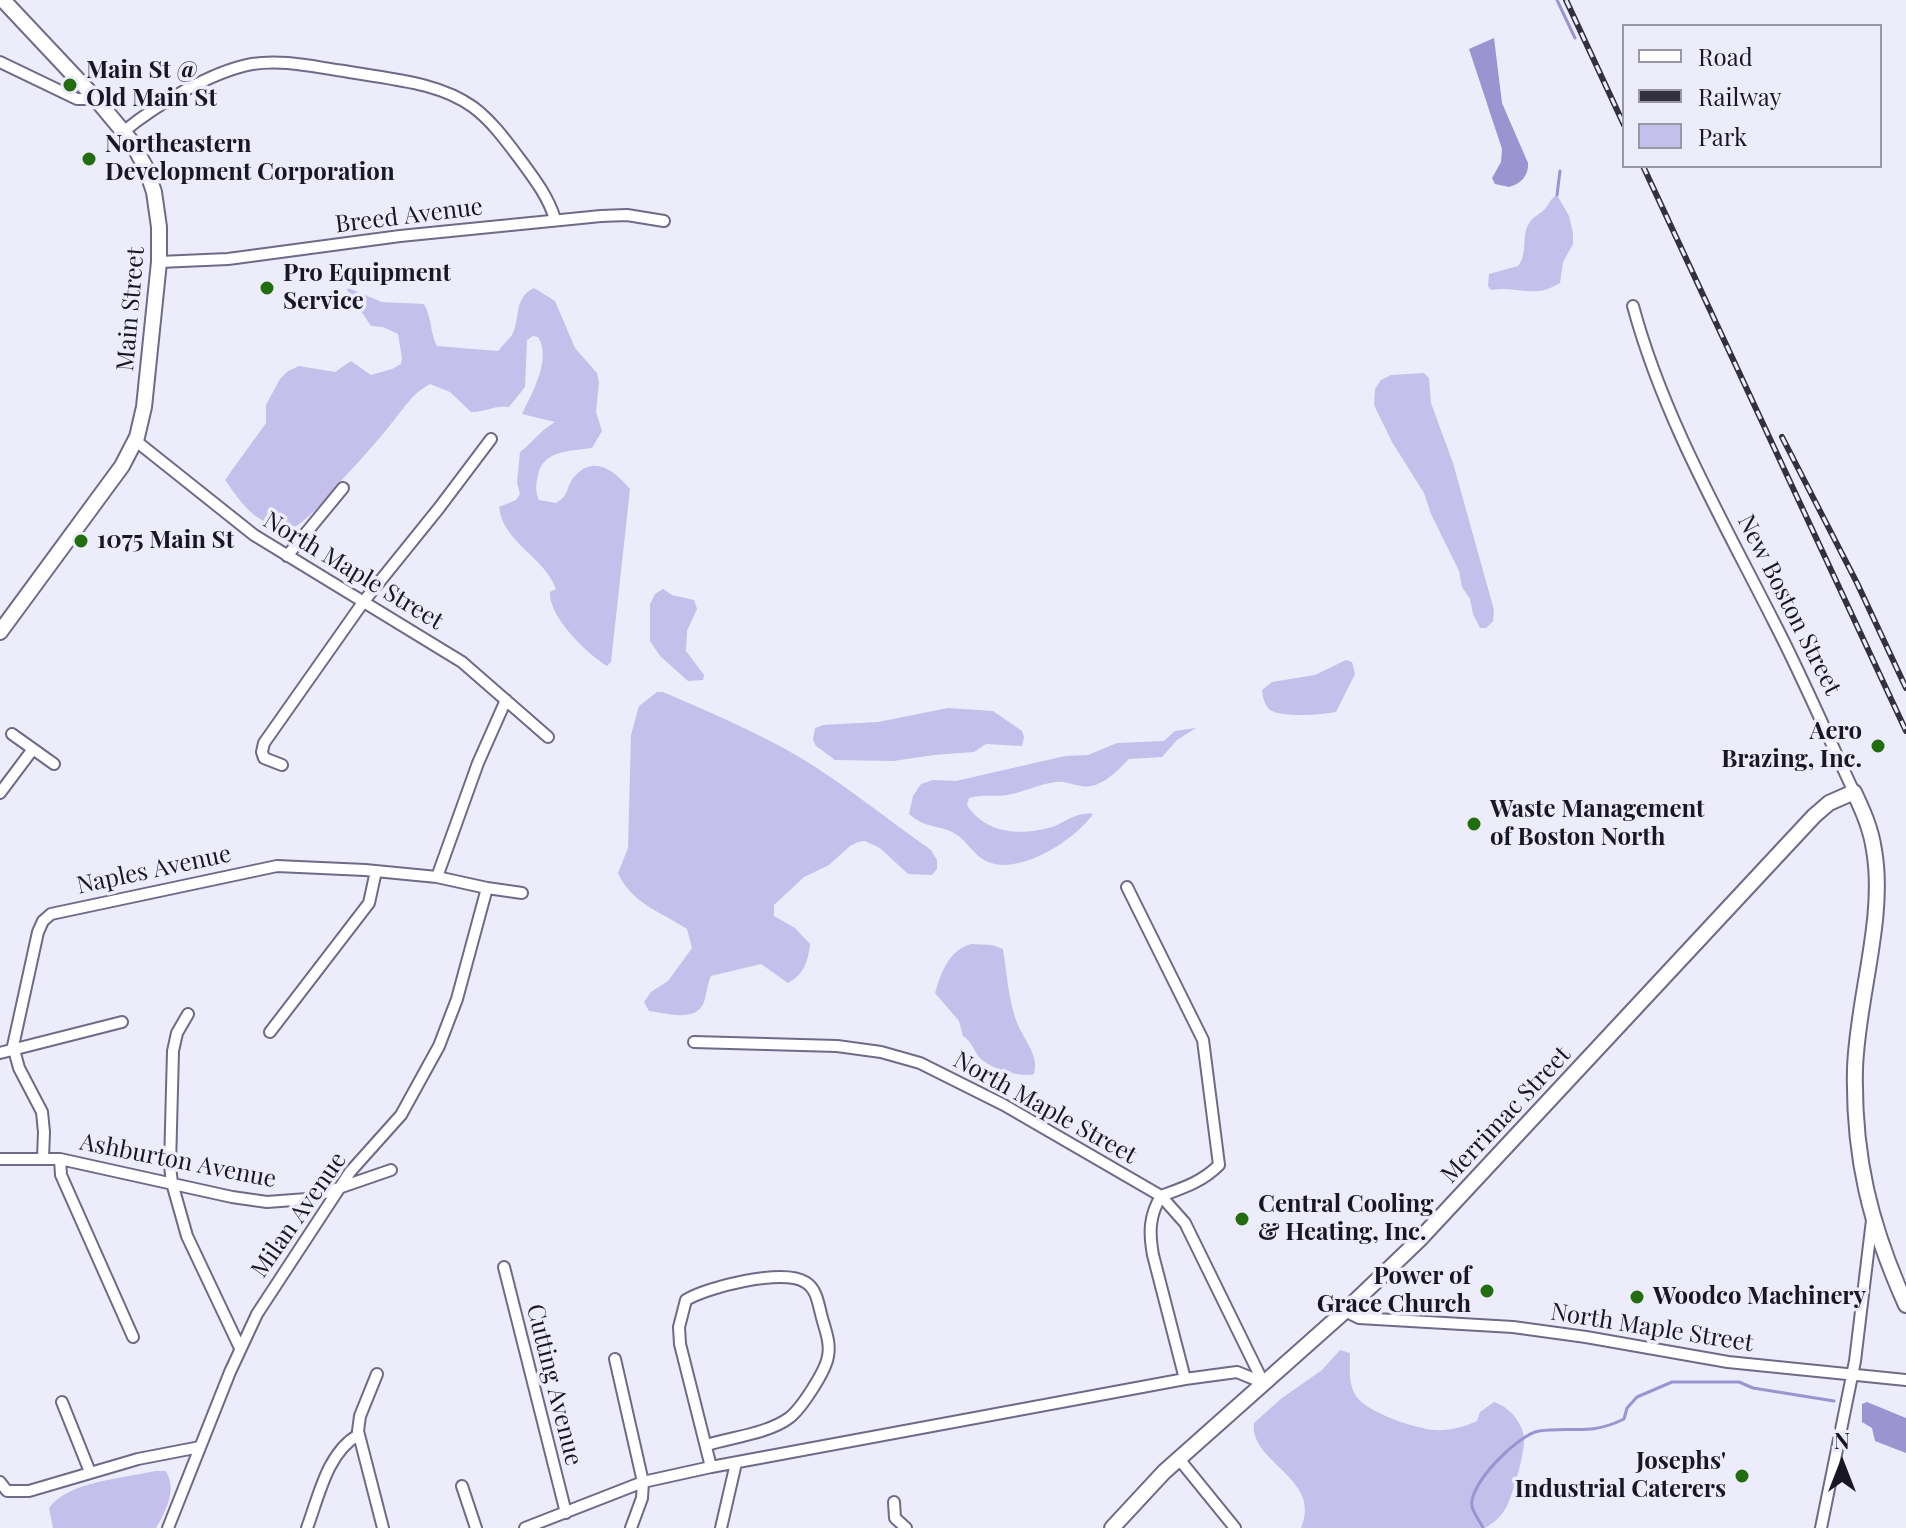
<!DOCTYPE html>
<style>
body{margin:0}
#map{position:relative;width:1906px;height:1528px;overflow:hidden;background:#edecfa;font-family:"Playfair Display",serif}
canvas{display:block}
.legend{position:absolute;left:1622px;top:24px;width:260px;height:144px;box-sizing:border-box;background:#edecfa;border:2px solid #9897a4;margin:0;padding:10px 14px;list-style:none;font-size:24px;color:#191723}
.legend li{display:flex;align-items:center;gap:16px;height:40px}
.legend b{width:40px;border:2px solid #9897a4}
.north{position:absolute;left:1802px;top:1424px;width:80px;height:80px;-webkit-text-stroke:6px #edecfa;paint-order:stroke;rotate:0deg;font-size:22px;font-weight:700;line-height:32px;text-align:center;color:#191723}
.north::after{content:'';display:block;margin:auto;width:28px;height:36px;background:#191723;clip-path:polygon(50% 0,100% 100%,50% 72%,0 100%)}
</style>
<div id="map">
<canvas width="1906" height="1528"></canvas>
<ul class="legend">
<li><b style="height:10px;background:#fff"></b>Road</li>
<li><b style="height:10px;background:#33313e"></b>Railway</li>
<li><b style="height:22px;background:#c5bfec"></b>Park</li>
</ul>
<div class="north">N</div>
</div>
<script>
const ctx = document.querySelector('canvas').getContext('2d');
ctx.lineJoin = 'round';
function fill(path, color) { ctx.fillStyle = color; ctx.fill(path, 'evenodd'); }
function stroke(path, color, width, dash) { ctx.strokeStyle = color; ctx.lineWidth = width; ctx.lineCap = dash ? 'butt' : 'round'; ctx.setLineDash(dash || []); ctx.stroke(path); }
function label(font, color, halo, rows, align = 'center') {
  ctx.font = font + ' "Playfair Display",serif'; ctx.lineWidth = 7; ctx.setLineDash([]); ctx.textBaseline = 'middle'; ctx.strokeStyle = halo; ctx.fillStyle = color; for (const [text, x, y, turn = 0] of rows) {
    ctx.save(); ctx.translate(x, y); ctx.rotate((+turn || 0) * Math.PI / 180); ctx.textAlign = isNaN(turn) ? turn : align; if (halo) ctx.strokeText(text, 0, 0); ctx.fillText(text, 0, 0); ctx.restore();
  }
}
const green = new Path2D(`
 M 1557,195 L 1569,216 L 1573,233 L 1573,244 L 1563,262 L 1560,283 C 1533,300 1519,285 1491,290 L 1488,286 L 1489,274 L 1518,266 C 1529,252 1520,236 1530,222 C 1533,217 1540,214 1545,209 C 1550,203 1550,199 1557,195 Z
 M 348,288 L 382,302 L 424,304 C 432,318 430,333 437,346 L 498,351 C 502,346 508,340 512,335 C 521,318 513,298 534,288 L 555,301 L 575,348 L 597,373 L 599,382 L 596,412 L 602,431 L 592,448 C 571,451 543,450 538,475 C 536,484 535,491 539,500 L 556,503 C 571,494 565,488 574,477 C 594,453 616,472 630,489 L 611,662 L 607,666 C 587,654 548,616 550,592 L 556,589 C 544,556 503,543 499,507 L 516,500 L 520,494 L 517,483 L 520,452 C 533,442 541,430 555,422 L 522,414 C 532,393 552,359 538,337 L 533,336 L 527,340 L 525,387 L 509,407 C 494,405 485,412 471,412 L 450,392 L 430,384 C 413,393 406,405 395,419 C 381,437 365,455 350,471 C 330,492 316,514 292,529 C 256,525 245,508 225,480 L 266,423 L 266,405 L 280,379 L 288,371 L 299,366 L 335,372 L 351,361 L 371,375 L 392,369 L 401,364 L 402,358 L 398,334 L 383,327 L 371,326 L 347,290 Z
 M 1424,373 L 1429,378 L 1431,403 L 1453,463 L 1494,610 L 1493,621 L 1486,628 L 1480,628 L 1473,614 L 1470,599 L 1462,587 L 1459,571 L 1431,514 L 1424,493 L 1392,442 L 1374,405 L 1375,389 L 1381,380 L 1391,375 Z
 M 663,589 L 672,595 L 694,600 L 697,609 L 687,631 L 686,651 L 704,675 L 703,680 L 688,681 L 660,656 L 650,641 L 650,604 L 655,594 Z
 M 1346,660 L 1352,662 L 1355,674 L 1336,712 C 1323,715 1278,718 1269,709 C 1264,704 1263,697 1262,690 L 1272,682 L 1315,675 Z
 M 657,692 L 663,692 C 709,712 757,732 801,758 C 847,786 888,820 931,850 L 937,860 L 937,869 L 932,875 L 908,874 L 880,848 L 865,841 L 858,842 L 850,846 L 829,865 L 804,877 L 774,905 L 774,916 L 795,928 L 810,944 C 808,962 804,974 788,983 L 761,964 L 711,976 C 707,985 707,993 704,1002 C 696,1023 665,1013 649,1011 L 644,1002 L 651,992 L 668,981 L 692,948 L 687,929 C 661,912 631,903 618,873 L 628,848 L 631,735 L 639,706 Z
 M 948,708 L 993,711 L 1022,731 L 1024,737 L 1022,746 L 986,744 L 974,752 L 934,755 L 893,761 L 835,760 L 816,746 L 813,740 L 815,728 L 823,725 L 878,722 Z
 M 1196,728 L 1177,740 L 1162,757 L 1129,759 C 1117,771 1100,790 1081,786 C 1072,785 1066,781 1056,782 C 1039,784 1024,792 1007,795 C 994,797 982,794 969,798 L 967,805 C 985,834 1022,836 1052,827 C 1066,822 1078,811 1093,814 C 1075,840 1018,877 986,861 C 973,855 966,839 954,833 C 937,824 926,829 909,814 L 913,796 L 921,784 L 933,780 L 956,781 L 1065,756 L 1088,755 L 1117,743 L 1164,741 L 1175,731 Z
 M 971,944 L 992,945 L 1003,949 C 1007,973 1008,997 1016,1020 C 1022,1038 1040,1055 1034,1074 C 1021,1078 988,1068 979,1057 C 973,1049 972,1042 963,1036 L 959,1021 L 935,993 C 942,971 948,951 971,944 Z
 M 1340,1350 L 1350,1353 C 1350,1367 1348,1384 1356,1396 C 1366,1412 1416,1429 1435,1430 C 1449,1431 1464,1427 1477,1421 L 1480,1412 L 1494,1402 C 1509,1407 1523,1422 1524,1439 C 1525,1452 1513,1494 1507,1506 C 1502,1516 1494,1523 1485,1528 L 1301,1528 C 1323,1478 1249,1463 1254,1423 L 1282,1398 L 1322,1370 Z
 M 155,1471 L 166,1471 C 177,1490 166,1511 156,1528 L 53,1528 L 49,1508 C 68,1481 126,1478 155,1471 Z`);
const water = new Path2D(`
 M 1494,38 L 1502,103 L 1528,163 C 1529,175 1521,184 1509,187 L 1495,184 L 1492,178 L 1501,162 L 1502,149 L 1469,49 Z
 M 1867,1402 L 1906,1418 L 1906,1453 L 1875,1441 L 1872,1428 L 1862,1422 L 1862,1404 Z`);
const stream = new Path2D(`
 M 1557,0 L 1575,38
 M 1557,195 L 1560,171
 M 1483,1528 C 1480,1521 1473,1513 1472,1506 C 1468,1484 1519,1434 1539,1431 C 1572,1426 1590,1436 1624,1419 L 1627,1408 L 1637,1397 L 1672,1382 L 1739,1382 L 1753,1388 L 1834,1401`);
const minor = new Path2D(`
 M 0,62 L 77,99 L 96,99
 M 123,132 C 156,105 210,72 252,64 C 283,59 314,67 344,71 C 386,79 437,81 473,107 C 492,121 507,142 522,162 C 536,181 548,197 555,219
 M 159,262 L 228,259 L 400,236 L 601,216 L 627,215 L 664,221
 M 1633,306 C 1663,417 1722,519 1774,622 C 1803,678 1827,735 1854,792
 M 136,441 L 254,535 L 462,662 L 548,737
 M 287,556 L 343,488
 M 33,749 L 54,764
 M 282,765 L 264,758 L 262,752 L 264,743 L 364,601 L 439,508 L 491,439
 M 0,793 L 33,749 L 12,734
 M 437,877 L 478,763 L 506,700
 M 1127,887 L 1203,1040 L 1219,1165 C 1202,1182 1183,1188 1161,1196 C 1149,1216 1149,1233 1153,1255 L 1185,1379
 M 188,1014 L 177,1033 L 173,1051 L 170,1166 L 172,1183 L 187,1236 L 240,1348
 M 270,1032 L 369,903 L 376,871
 M 694,1042 L 837,1046 L 881,1052 L 920,1063 L 1004,1105 L 1161,1196 L 1185,1223 L 1263,1382
 M 0,1053 L 122,1022
 M 43,1158 L 44,1132 L 42,1112 L 19,1068 L 13,1046 L 38,932 L 43,921 L 51,914 L 277,866 L 365,870 L 437,877 L 487,888 L 522,893
 M 0,1159 L 60,1159 L 232,1197 L 267,1202 L 307,1199 L 391,1170
 M 60,1159 L 61,1175 L 133,1337
 M 504,1267 L 566,1513
 M 1345,1311 L 1359,1318 L 1513,1327 L 1586,1337 L 1728,1362 L 1906,1380
 M 615,1359 L 643,1482 L 642,1498 L 631,1528
 M 377,1374 L 360,1416 L 358,1431 L 383,1528
 M 62,1402 L 90,1472
 M 707,1445 C 732,1437 767,1434 789,1418 C 801,1409 826,1371 828,1356 C 831,1342 824,1327 821,1314 C 818,1302 816,1288 805,1282 C 783,1268 707,1287 686,1300 L 679,1327 L 680,1344 L 711,1467
 M 1179,1459 L 1235,1528
 M 0,1482 L 7,1491 L 29,1491 L 138,1459 L 200,1447
 M 462,1486 L 476,1528
 M 894,1502 L 895,1518 L 906,1528
 M 168,1528 L 230,1372 L 257,1314 L 350,1172 L 401,1115 L 439,1046 L 457,999 L 487,888
 M 307,1528 C 319,1496 327,1453 358,1435
 M 525,1528 L 643,1482 L 711,1467 L 1185,1379 L 1237,1372 L 1264,1383
 M 721,1528 L 736,1463
 M 1821,1528 L 1855,1361 L 1872,1220`);
const secondary = new Path2D(`
 M 0,632 L 122,466 L 137,437 L 144,407 L 159,262 L 159,227 L 154,192 L 146,168 L 131,141 L 96,99 L 3,0
 M 1112,1528 L 1164,1472 L 1345,1311 L 1419,1240 L 1814,816 L 1829,803 L 1854,792 C 1863,811 1871,829 1874,850 C 1886,918 1857,999 1855,1069 C 1853,1156 1870,1225 1906,1305`);
const rail = new Path2D(`
 M 1566,0 L 1624,125
 M 1643,166 L 1906,731
 M 1782,437 L 1857,583 L 1906,688`);
const markers = [
 [70,85,8,"#216d0f"],
 [89,159,8,"#216d0f"],
 [267,288,8,"#216d0f"],
 [81,541,8,"#216d0f"],
 [1878,746,8,"#216d0f"],
 [1474,824,8,"#216d0f"],
 [1242,1219,8,"#216d0f"],
 [1487,1291,8,"#216d0f"],
 [1637,1297,8,"#216d0f"],
 [1742,1476,8,"#216d0f"]
];
const poiNames = [
 ["Main St @",86,71],
 ["Old Main St",86,99],
 ["Northeastern",105,145],
 ["Development Corporation",105,173],
 ["Pro Equipment",283,274],
 ["Service",283,302],
 ["1075 Main St",97,541],
 ["Aero",1862,732,"right"],
 ["Brazing, Inc.",1862,760,"right"],
 ["Waste Management",1490,810],
 ["of Boston North",1490,838],
 ["Central Cooling",1258,1205],
 ["& Heating, Inc.",1258,1233],
 ["Power of",1471,1277,"right"],
 ["Grace Church",1471,1305,"right"],
 ["Woodco Machinery",1653,1297],
 ["Josephs'",1726,1462,"right"],
 ["Industrial Caterers",1726,1490,"right"]
];
const streetNames = [
 ["Breed Avenue",409,216,-7],
 ["Main Street",131,309,-85],
 ["North Maple Street",353,571,31],
 ["New Boston Street",1789,605,63],
 ["Naples Avenue",154,870,-12],
 ["North Maple Street",1045,1108,29],
 ["Merrimac Street",1506,1115,-47],
 ["Ashburton Avenue",178,1161,11],
 ["Milan Avenue",299,1215,-55],
 ["North Maple Street",1652,1328,9],
 ["Cutting Avenue",554,1385,76]
];
fill(green, '#c5bfec');
fill(water, '#9c93d1');
stroke(stream, '#9c93d1', 3);
stroke(minor, '#6e6a87', 14);
stroke(secondary, '#6e6a87', 18);
stroke(minor, '#fff', 10);
stroke(secondary, '#fff', 14);
stroke(rail, '#33313e', 6);
stroke(rail, '#edecfa', 3, [9]);
for (const [x, y, r, color] of markers) { const dot = new Path2D(); dot.arc(x, y, r, 0, 2 * Math.PI); ctx.fillStyle = color; ctx.fill(dot); stroke(dot, '#edecfa', 3); }
label('bold 24px', '#191723', '#edecfa', poiNames, 'left');
label('24px', '#191723', '#edecfa', streetNames);
</script>
